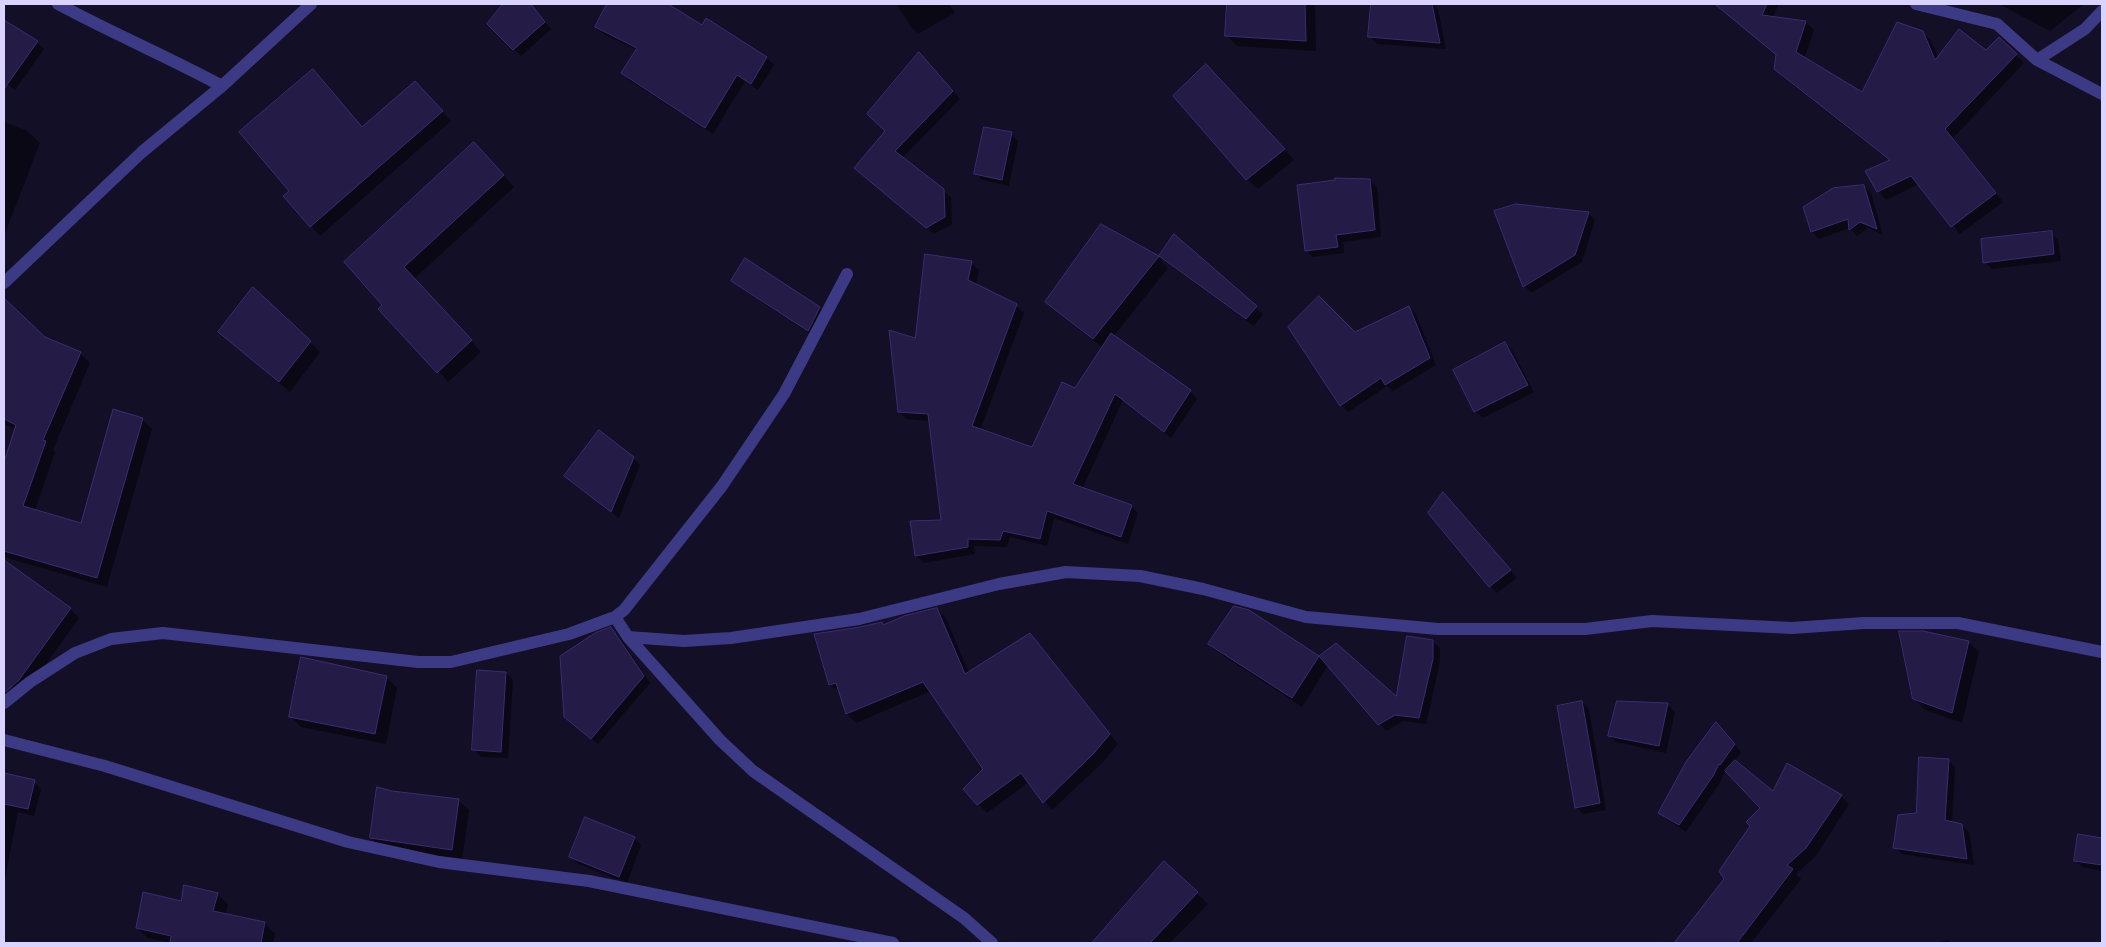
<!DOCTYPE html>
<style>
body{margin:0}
#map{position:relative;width:2106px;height:947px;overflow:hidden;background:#130f26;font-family:"Space Grotesk",sans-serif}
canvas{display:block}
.frame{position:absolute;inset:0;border:5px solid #d9d4ff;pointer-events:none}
</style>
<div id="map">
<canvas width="2106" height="947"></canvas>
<div class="frame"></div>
</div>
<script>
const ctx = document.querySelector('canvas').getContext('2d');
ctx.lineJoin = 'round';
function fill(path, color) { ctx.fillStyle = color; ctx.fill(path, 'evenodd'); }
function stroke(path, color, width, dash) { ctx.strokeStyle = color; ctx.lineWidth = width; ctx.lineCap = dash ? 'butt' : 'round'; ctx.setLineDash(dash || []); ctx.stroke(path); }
const shadow = new Path2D(`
 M 504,4 L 531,4 L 551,29 L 521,56 L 489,24 Z
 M 608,4 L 666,4 L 702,27 L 707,20 L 767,58 L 774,65 L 758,90 L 745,81 L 713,134 L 629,80 L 622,73 L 637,50 L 603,34 L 596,27 Z
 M 902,4 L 949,4 L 955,13 L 918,34 L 911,27 L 898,6 Z
 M 1228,4 L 1315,4 L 1316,51 L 1237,46 L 1227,36 Z
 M 1372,4 L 1433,4 L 1438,9 L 1446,49 L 1377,44 L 1370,37 Z
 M 1716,4 L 1779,4 L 1772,18 L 1806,22 L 1814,30 L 1804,59 L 1863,94 L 1922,32 L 1931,40 L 1938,58 L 1986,52 L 1999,39 L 2024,63 L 1953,138 L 2003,202 L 1960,234 L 1919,184 L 1886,200 L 1878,191 L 1890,161 L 1784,78 L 1775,69 L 1777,56 Z
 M 1999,4 L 2084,4 L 2050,31 Z
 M 4,21 L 37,42 L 44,49 L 15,90 L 4,81 Z
 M 926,61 L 960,99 L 902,158 L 951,197 L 952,224 L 934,234 L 855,168 L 887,131 Z
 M 313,70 L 363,128 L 425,92 L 451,121 L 320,236 L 285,196 L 290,191 Z
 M 1216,76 L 1294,160 L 1258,189 L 1247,179 Z
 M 4,122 L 26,130 L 40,143 L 4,236 Z
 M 1011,134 L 1018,141 L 1009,186 L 982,180 L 975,173 Z
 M 485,154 L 514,187 L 414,279 L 481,352 L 448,382 L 384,305 L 345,262 Z
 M 1369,180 L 1377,187 L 1381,237 L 1343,242 L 1344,253 L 1313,257 L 1306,250 Z
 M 1864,186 L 1871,193 L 1883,235 L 1868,228 L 1857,236 L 1850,228 L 1819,239 L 1812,232 L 1804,208 Z
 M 1588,213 L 1595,220 L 1582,262 L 1531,293 L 1525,286 Z
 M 1101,226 L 1159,258 L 1174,236 L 1263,314 L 1254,326 L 1162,259 L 1161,261 L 1168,268 L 1113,337 L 1190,391 L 1197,399 L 1171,438 L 1123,400 L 1082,489 L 1131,506 L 1138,513 L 1128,544 L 1054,518 L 1047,546 L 1010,537 L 1007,547 L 974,546 L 975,554 L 924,563 L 916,556 L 943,522 L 930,421 L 906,419 L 899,412 L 916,340 L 971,263 L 979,270 L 976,285 L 1016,306 L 1024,313 L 980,431 L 1032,449 L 1103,348 L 1057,312 L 1047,302 Z
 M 2051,233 L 2058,240 L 2061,261 L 1992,269 L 1985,262 Z
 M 745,260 L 820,308 L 827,315 L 815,337 L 739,287 L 732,280 Z
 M 11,307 L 44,338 L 80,353 L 90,363 L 53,450 L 55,452 L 35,510 L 81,524 L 142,419 L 152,429 L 107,587 L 4,557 L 4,466 L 16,429 L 4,424 L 4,315 Z
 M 1409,307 L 1416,314 L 1436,365 L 1393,391 L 1387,386 L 1348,412 L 1341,405 Z
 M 230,342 L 310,342 L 320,352 L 290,392 Z
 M 1505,343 L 1512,350 L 1534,392 L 1483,418 L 1475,411 L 1454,371 Z
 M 633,458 L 640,465 L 619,518 L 573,483 Z
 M 1449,501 L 1517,578 L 1497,593 L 1429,513 Z
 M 4,561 L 70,609 L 79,618 L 28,689 L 22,694 L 4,681 Z
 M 937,609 L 946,618 L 969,673 L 1030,635 L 1118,744 L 1103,762 L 1052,810 L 1029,782 L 987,813 L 965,789 L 985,769 L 931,691 L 856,723 L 847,714 L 841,693 L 830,685 L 861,628 L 882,623 L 885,626 Z
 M 1248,611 L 1319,658 L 1336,644 L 1396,698 L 1432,641 L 1440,648 L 1439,667 L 1426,724 L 1403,721 L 1386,731 L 1328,665 L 1302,707 L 1219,653 L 1209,644 Z
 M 611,628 L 618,635 L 650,683 L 598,744 L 571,723 Z
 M 1968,642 L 1979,652 L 1962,723 L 1925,710 L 1915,699 Z
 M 506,673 L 513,680 L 508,758 L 481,757 L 474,750 Z
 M 386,677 L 397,688 L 386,744 L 301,727 L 290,716 Z
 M 1582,702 L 1589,709 L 1606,810 L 1583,814 L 1576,807 Z
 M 1618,702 L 1668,705 L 1675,712 L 1666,753 L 1616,742 L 1609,735 Z
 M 1717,724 L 1741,752 L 1734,762 L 1774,793 L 1841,796 L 1849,804 L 1815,857 L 1796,874 L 1801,879 L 1751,943 L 1692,943 L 1683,934 L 1726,879 L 1762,808 L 1726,770 L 1719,784 L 1686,832 L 1666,819 L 1659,812 Z
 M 1948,760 L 1955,767 L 1952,823 L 1962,825 L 1969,832 L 1974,865 L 1902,854 L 1895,847 L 1917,814 Z
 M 4,774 L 34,782 L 41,789 L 34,816 L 18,812 L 4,884 Z
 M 392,793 L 458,800 L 469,810 L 462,860 L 382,849 L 371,838 Z
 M 2079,836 L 2102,840 L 2102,871 L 2082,867 L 2075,860 Z
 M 634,838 L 641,845 L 627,883 L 578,864 L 571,857 Z
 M 1164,863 L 1208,904 L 1170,943 L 1094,943 Z
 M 217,894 L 228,904 L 225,915 L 265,924 L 275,934 L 273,943 L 171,943 L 148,938 L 137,928 L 182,902 Z
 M 1948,940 L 1950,943 L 1934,943 Z`);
const building = new Path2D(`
 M 503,4 L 531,4 L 545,22 L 513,50 L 487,24 Z
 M 607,4 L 668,4 L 702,25 L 706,18 L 767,57 L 751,84 L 737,75 L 705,128 L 621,73 L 637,48 L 595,27 Z
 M 1227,4 L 1305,4 L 1306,41 L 1225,36 Z
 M 1371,4 L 1432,4 L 1440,43 L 1368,37 Z
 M 1715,4 L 1767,4 L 1762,15 L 1806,21 L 1796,52 L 1862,92 L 1897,22 L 1923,31 L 1935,60 L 1959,29 L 1986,50 L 1999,37 L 2017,54 L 1945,129 L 1996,193 L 1951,227 L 1911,176 L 1877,192 L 1865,171 L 1890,160 L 1774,69 L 1776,55 Z
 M 4,20 L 38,41 L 4,89 Z
 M 919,52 L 953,91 L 895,151 L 944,189 L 945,217 L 926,228 L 854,168 L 885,131 L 867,114 Z
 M 1206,64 L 1285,149 L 1246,180 L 1173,96 Z
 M 313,69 L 362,127 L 415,81 L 443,111 L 310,227 L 283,196 L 289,191 L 239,132 Z
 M 984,127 L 1012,132 L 1002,180 L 974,174 Z
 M 474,142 L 504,175 L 404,267 L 472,340 L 437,373 L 378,309 L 382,305 L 344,262 Z
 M 1335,178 L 1370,179 L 1375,230 L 1336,235 L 1338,247 L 1305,251 L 1297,185 L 1335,180 Z
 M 1864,185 L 1877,229 L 1860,222 L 1849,230 L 1848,219 L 1811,232 L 1803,207 L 1833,188 Z
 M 1516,204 L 1589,212 L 1575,255 L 1523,287 L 1494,211 Z
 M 1101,224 L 1159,256 L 1093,339 L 1045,302 Z
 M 2052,231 L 2054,254 L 1983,263 L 1981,239 Z
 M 1174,234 L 1257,306 L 1246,319 L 1159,256 Z
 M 925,254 L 972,261 L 968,280 L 1017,304 L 972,426 L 1032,447 L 1062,382 L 1075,388 L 1111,333 L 1191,390 L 1164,432 L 1115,394 L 1073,484 L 1132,505 L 1121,537 L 1047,511 L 1040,539 L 1003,531 L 1000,540 L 968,539 L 968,547 L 915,556 L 910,521 L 941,520 L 928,414 L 898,412 L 889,330 L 915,338 Z
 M 745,258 L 820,307 L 808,331 L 731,281 Z
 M 253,287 L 311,341 L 279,382 L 218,332 Z
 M 1319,296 L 1355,332 L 1409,306 L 1430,358 L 1385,385 L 1381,378 L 1340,406 L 1288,327 Z
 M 4,298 L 45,337 L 81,352 L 43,440 L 46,441 L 23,506 L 81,523 L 113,409 L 143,418 L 97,578 L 4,551 L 4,462 L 16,425 L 4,419 Z
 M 1505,342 L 1528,385 L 1474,412 L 1453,370 Z
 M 599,430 L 634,457 L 611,512 L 564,476 Z
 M 1443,492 L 1511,570 L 1489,587 L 1428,513 Z
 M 4,560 L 71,608 L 19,680 L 4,693 Z
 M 1234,606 L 1249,610 L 1319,656 L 1292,698 L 1208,644 Z
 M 937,608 L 965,674 L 1030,633 L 1110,734 L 1094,753 L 1043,803 L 1021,773 L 977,805 L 963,789 L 983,769 L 923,682 L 846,714 L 836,683 L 829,685 L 814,634 L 860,627 L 882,622 L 883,625 L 904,616 Z
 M 611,627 L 644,676 L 591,739 L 564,717 L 560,656 L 595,633 Z
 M 1899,631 L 1923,631 L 1969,641 L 1952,713 L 1913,699 Z
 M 1407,636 L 1433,640 L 1433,659 L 1419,718 L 1395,715 L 1378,725 L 1319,656 L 1336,643 L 1396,696 Z
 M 301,657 L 387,676 L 375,734 L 289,717 Z
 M 477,670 L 506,672 L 501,752 L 472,750 Z
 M 1582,701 L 1600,803 L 1575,808 L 1557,706 Z
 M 1617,701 L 1668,703 L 1659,746 L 1608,736 Z
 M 1716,722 L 1735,744 L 1720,765 L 1719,764 L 1713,776 L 1679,825 L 1658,813 L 1686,762 Z
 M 1919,757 L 1949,759 L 1945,820 L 1962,824 L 1967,859 L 1893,848 L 1898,815 L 1916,813 Z
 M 1735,760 L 1773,791 L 1787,763 L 1842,795 L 1806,848 L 1787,865 L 1793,869 L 1737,943 L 1674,943 L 1724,879 L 1719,871 L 1750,826 L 1746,822 L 1760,808 L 1725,771 Z
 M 4,773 L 35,780 L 28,809 L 4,804 Z
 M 377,787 L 392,791 L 459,799 L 452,850 L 370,838 Z
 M 585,817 L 635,837 L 619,877 L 569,857 Z
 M 2078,834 L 2102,838 L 2102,865 L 2074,861 Z
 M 1164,861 L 1198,892 L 1150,943 L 1092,943 Z
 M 184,885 L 218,893 L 213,911 L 265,922 L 261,943 L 170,943 L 171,936 L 136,928 L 143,892 L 181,901 Z`);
const minor = new Path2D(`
 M 58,4 C 112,33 168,57 222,86
 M 1916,4 L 1997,24 L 2037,60 L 2102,94
 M 2037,60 L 2085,29 L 2102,11
 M 615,617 L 628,637 L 720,740 L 753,771 L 964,918 L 992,943
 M 628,637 L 684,641 L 731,638 L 859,619 L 999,584 L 1066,572 L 1140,576 L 1203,589 L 1306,617 L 1438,629 L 1585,629 L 1652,621 L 1792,628 L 1864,623 L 1958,623 L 2102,652
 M 4,703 L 30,682 L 75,653 L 111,639 L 163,633 L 418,662 L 451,662 L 569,634 L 615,617 L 624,610 L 722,486 L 784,394 L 847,274
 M 4,740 L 105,766 L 348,842 L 439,862 L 589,881 L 893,943`);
const tertiary = new Path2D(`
 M 4,283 L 142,152 L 222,86 L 311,4`);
fill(shadow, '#0007');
fill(building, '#241b47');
stroke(building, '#3b2d73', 1);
stroke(minor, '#3d3a85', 12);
stroke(tertiary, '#3d3a85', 12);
</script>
